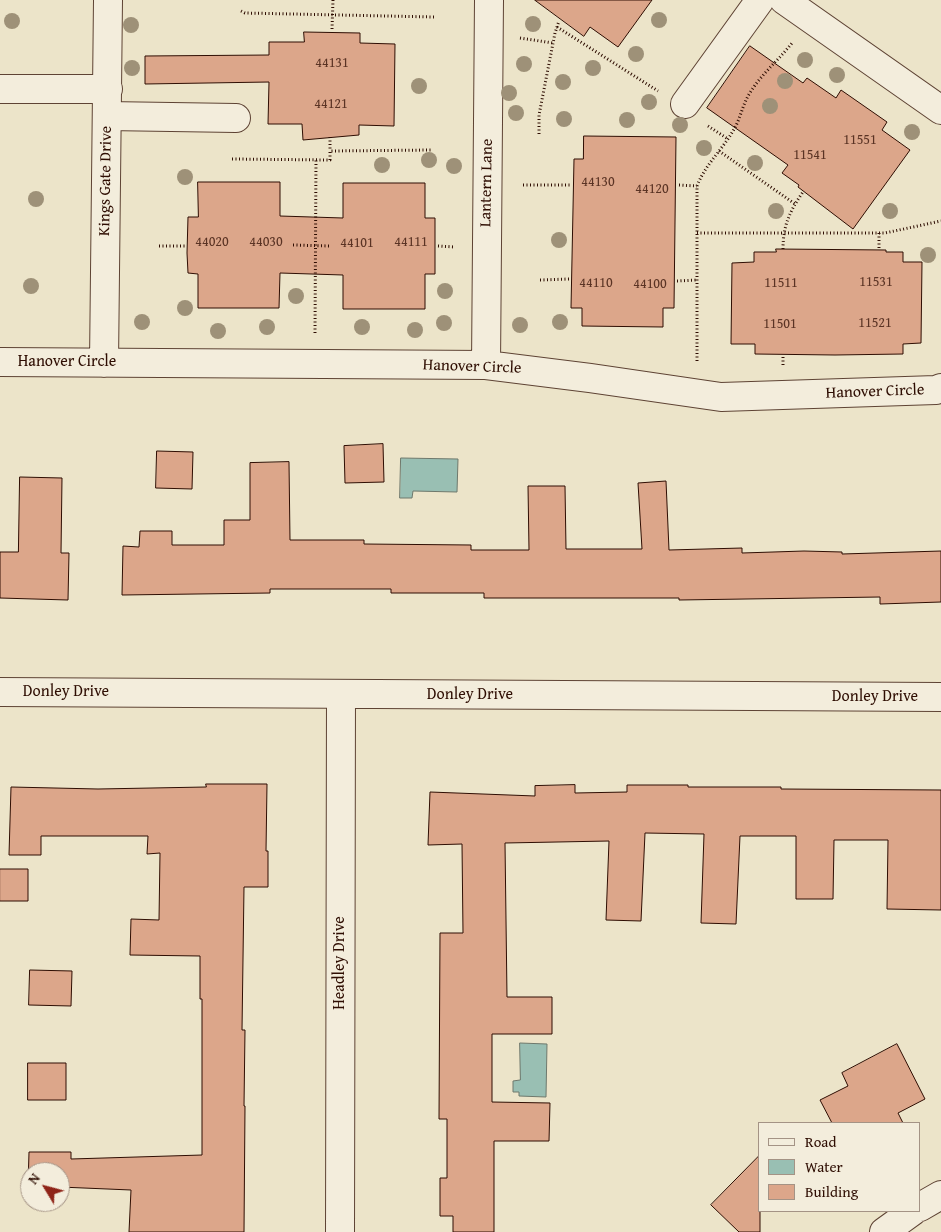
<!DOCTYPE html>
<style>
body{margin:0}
#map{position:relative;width:941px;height:1232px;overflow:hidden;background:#ece4c9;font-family:"Gentium Book Plus",serif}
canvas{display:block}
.legend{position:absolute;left:758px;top:1122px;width:162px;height:90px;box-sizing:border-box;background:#f3eddc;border:1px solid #a49385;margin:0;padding:6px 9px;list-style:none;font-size:15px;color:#2e0d02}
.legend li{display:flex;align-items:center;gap:10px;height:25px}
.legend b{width:25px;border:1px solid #a49385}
.north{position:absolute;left:20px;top:1162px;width:50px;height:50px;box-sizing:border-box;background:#f3eddc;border:1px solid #a49385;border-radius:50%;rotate:307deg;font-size:14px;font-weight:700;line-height:20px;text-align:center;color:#2e0d02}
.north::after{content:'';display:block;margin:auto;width:18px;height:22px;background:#8f2418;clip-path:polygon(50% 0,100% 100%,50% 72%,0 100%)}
</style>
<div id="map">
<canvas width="941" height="1232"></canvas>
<ul class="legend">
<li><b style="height:6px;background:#f3eddc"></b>Road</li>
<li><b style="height:14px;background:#99bfb3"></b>Water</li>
<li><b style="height:14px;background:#dca68a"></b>Building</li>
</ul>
<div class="north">N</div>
</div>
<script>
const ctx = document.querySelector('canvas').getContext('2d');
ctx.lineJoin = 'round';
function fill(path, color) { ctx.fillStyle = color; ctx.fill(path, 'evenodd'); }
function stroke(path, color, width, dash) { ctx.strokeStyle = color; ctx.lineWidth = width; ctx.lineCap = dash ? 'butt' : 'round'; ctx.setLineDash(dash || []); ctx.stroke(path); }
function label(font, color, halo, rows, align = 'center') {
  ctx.font = font + ' "Gentium Book Plus",serif'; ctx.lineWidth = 5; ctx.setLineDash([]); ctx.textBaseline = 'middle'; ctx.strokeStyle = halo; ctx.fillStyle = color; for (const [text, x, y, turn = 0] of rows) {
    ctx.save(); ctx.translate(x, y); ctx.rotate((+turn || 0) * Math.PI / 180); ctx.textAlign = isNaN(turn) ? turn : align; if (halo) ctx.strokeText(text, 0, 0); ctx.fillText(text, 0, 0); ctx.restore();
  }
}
const water = new Path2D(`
 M 401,458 L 458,459 L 457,492 L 413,491 L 412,498 L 400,498 Z
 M 520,1043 L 547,1044 L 546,1097 L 519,1096 L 519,1092 L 513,1092 L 513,1081 L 520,1080 Z`);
const building = new Path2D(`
 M 535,0 L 652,0 L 618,47 L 590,27 L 584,36 Z
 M 304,32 L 360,33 L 360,43 L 395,44 L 394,126 L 359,125 L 359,135 L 303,140 L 302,124 L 268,124 L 269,82 L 145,84 L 145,56 L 269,55 L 269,42 L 304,42 Z
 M 750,46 L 803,83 L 807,78 L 836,98 L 841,90 L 887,122 L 882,130 L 910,150 L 853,229 L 798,187 L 799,185 L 782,173 L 788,165 L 707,108 Z
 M 584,136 L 676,137 L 674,308 L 663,308 L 663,327 L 582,326 L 582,308 L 571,308 L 574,159 L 583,159 Z
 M 198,182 L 280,182 L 280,216 L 343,218 L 343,183 L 425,183 L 425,218 L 435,218 L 435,274 L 425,274 L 425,309 L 343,309 L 343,275 L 280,273 L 279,308 L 198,308 L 198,274 L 188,273 L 187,253 L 188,217 L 198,217 Z
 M 776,249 L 886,250 L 886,252 L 903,252 L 903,262 L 922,262 L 921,343 L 903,344 L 903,354 L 835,355 L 755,354 L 755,344 L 731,344 L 732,263 L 754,262 L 754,252 L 776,252 Z
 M 383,444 L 384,482 L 345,483 L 344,446 Z
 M 157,451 L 193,452 L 192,489 L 156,488 Z
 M 289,462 L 290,540 L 364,540 L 364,544 L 471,545 L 471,550 L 529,550 L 528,486 L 565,486 L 566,549 L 642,549 L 638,483 L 666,481 L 669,550 L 742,548 L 742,553 L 804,551 L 842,552 L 842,554 L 941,551 L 941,602 L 880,604 L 880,597 L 679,600 L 679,598 L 484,598 L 484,593 L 391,593 L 391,589 L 270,589 L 270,593 L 122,595 L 123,546 L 139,547 L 140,531 L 172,531 L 172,545 L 224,545 L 224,520 L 250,520 L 250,463 Z
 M 20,477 L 62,478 L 61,553 L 69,553 L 68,600 L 0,598 L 0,552 L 18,552 Z
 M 206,784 L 267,784 L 266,851 L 268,851 L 268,887 L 244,887 L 242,1030 L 245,1030 L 244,1106 L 245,1106 L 244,1232 L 129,1232 L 131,1190 L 60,1187 L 60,1172 L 30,1172 L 30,1187 L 28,1187 L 29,1152 L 71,1152 L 71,1159 L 202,1155 L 202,999 L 200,999 L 200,956 L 130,955 L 131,919 L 159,920 L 160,853 L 147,854 L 148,836 L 41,836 L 41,855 L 9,855 L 11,787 L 98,789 L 206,787 Z
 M 575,785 L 575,793 L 627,792 L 627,785 L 688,785 L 688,787 L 781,787 L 781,789 L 941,790 L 941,910 L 887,909 L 888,840 L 834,840 L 833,899 L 796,899 L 796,836 L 740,836 L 736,924 L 701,923 L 704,834 L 645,833 L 641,921 L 606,920 L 609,841 L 505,843 L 507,997 L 552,997 L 552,1034 L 492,1034 L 492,1102 L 550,1103 L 549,1141 L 494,1141 L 494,1232 L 453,1232 L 453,1216 L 440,1216 L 440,1178 L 447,1178 L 447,1119 L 439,1119 L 440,933 L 463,933 L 462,844 L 428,845 L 430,792 L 535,796 L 535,786 Z
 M 0,869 L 28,869 L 28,901 L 0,901 Z
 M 30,970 L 72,971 L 71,1006 L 29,1005 Z
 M 897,1044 L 925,1099 L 898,1113 L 903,1123 L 832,1123 L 820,1100 L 848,1086 L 842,1073 Z
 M 28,1063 L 66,1063 L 66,1100 L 28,1100 Z
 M 760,1155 L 760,1232 L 739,1232 L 711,1205 Z`);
const path = new Path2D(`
 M 241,11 L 245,13 L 434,17
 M 557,27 L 658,91
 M 332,29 L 333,0
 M 520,38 L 553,43
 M 708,126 L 728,139
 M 539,134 L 539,115 L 555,33 L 559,21
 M 330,137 L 330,151
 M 719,151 L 795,204
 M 232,159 L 330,160 L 330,151 L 432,150
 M 523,185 L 570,185
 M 679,185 L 697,186
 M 697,233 L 885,233 L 941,221
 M 879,233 L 879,249
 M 293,245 L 330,246
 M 159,246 L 185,246
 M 438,246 L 455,247
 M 783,249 C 783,225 790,211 803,192
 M 540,280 L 569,279
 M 677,281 L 697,280
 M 315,333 L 316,159
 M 783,357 L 783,365
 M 697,361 L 697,186 C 705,165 722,150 733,131 C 740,120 742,107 748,96 C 760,75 778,61 792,43`);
const minor = new Path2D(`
 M 784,0 L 941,110
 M 0,89 L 108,89
 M 685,104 L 760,0
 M 107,116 L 236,118
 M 0,362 L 486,365 L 590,378 L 721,397 L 936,390 L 941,388
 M 104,363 L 108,0
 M 486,365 L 489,0
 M 0,692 L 941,697
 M 920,1207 L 941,1195
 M 340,1232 L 341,694
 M 884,1232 L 913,1211`);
const trees = [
 [659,20],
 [12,21],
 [533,24],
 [131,25],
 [636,54],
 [805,60],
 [524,64],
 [132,68],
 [593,68],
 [837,75],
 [785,81],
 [563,82],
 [419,86],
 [509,93],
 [649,102],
 [770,106],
 [516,113],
 [564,119],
 [627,120],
 [680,125],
 [912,132],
 [704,148],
 [429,160],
 [755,163],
 [382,165],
 [454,166],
 [185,177],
 [36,199],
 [776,211],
 [890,211],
 [559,240],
 [928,255],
 [31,286],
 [445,291],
 [296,296],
 [185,308],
 [142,322],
 [560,322],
 [444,323],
 [520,325],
 [267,327],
 [362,327],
 [415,330],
 [218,331]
];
const numberNames = [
 ["44131",332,63],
 ["44121",331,104],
 ["11551",860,140],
 ["11541",810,155],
 ["44130",598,182],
 ["44120",652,189],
 ["44020",212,242],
 ["44030",266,242],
 ["44111",411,242],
 ["44101",357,243],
 ["11531",876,282],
 ["44110",596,283],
 ["11511",781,283],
 ["44100",650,284],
 ["11521",875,323],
 ["11501",780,324]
];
const streetNames = [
 ["Kings Gate Drive",106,181,-89],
 ["Lantern Lane",487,183,-89],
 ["Hanover Circle",67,362],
 ["Hanover Circle",472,367,2],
 ["Hanover Circle",875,392,-2],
 ["Donley Drive",66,692],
 ["Donley Drive",470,695],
 ["Donley Drive",875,697],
 ["Headley Drive",340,963,-90]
];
fill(water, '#99bfb3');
stroke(water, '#6e786c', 1);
fill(building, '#dca68a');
stroke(building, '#2e0d02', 1);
stroke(minor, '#5e4334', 30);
stroke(path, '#2e0d02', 3, [1, 2.5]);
stroke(minor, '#f3eddc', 28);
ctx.fillStyle = '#9e9178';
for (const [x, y] of trees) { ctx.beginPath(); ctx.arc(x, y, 8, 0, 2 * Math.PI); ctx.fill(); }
label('14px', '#5a3324', null, numberNames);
label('16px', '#2e0d02', '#f3eddc', streetNames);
</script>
